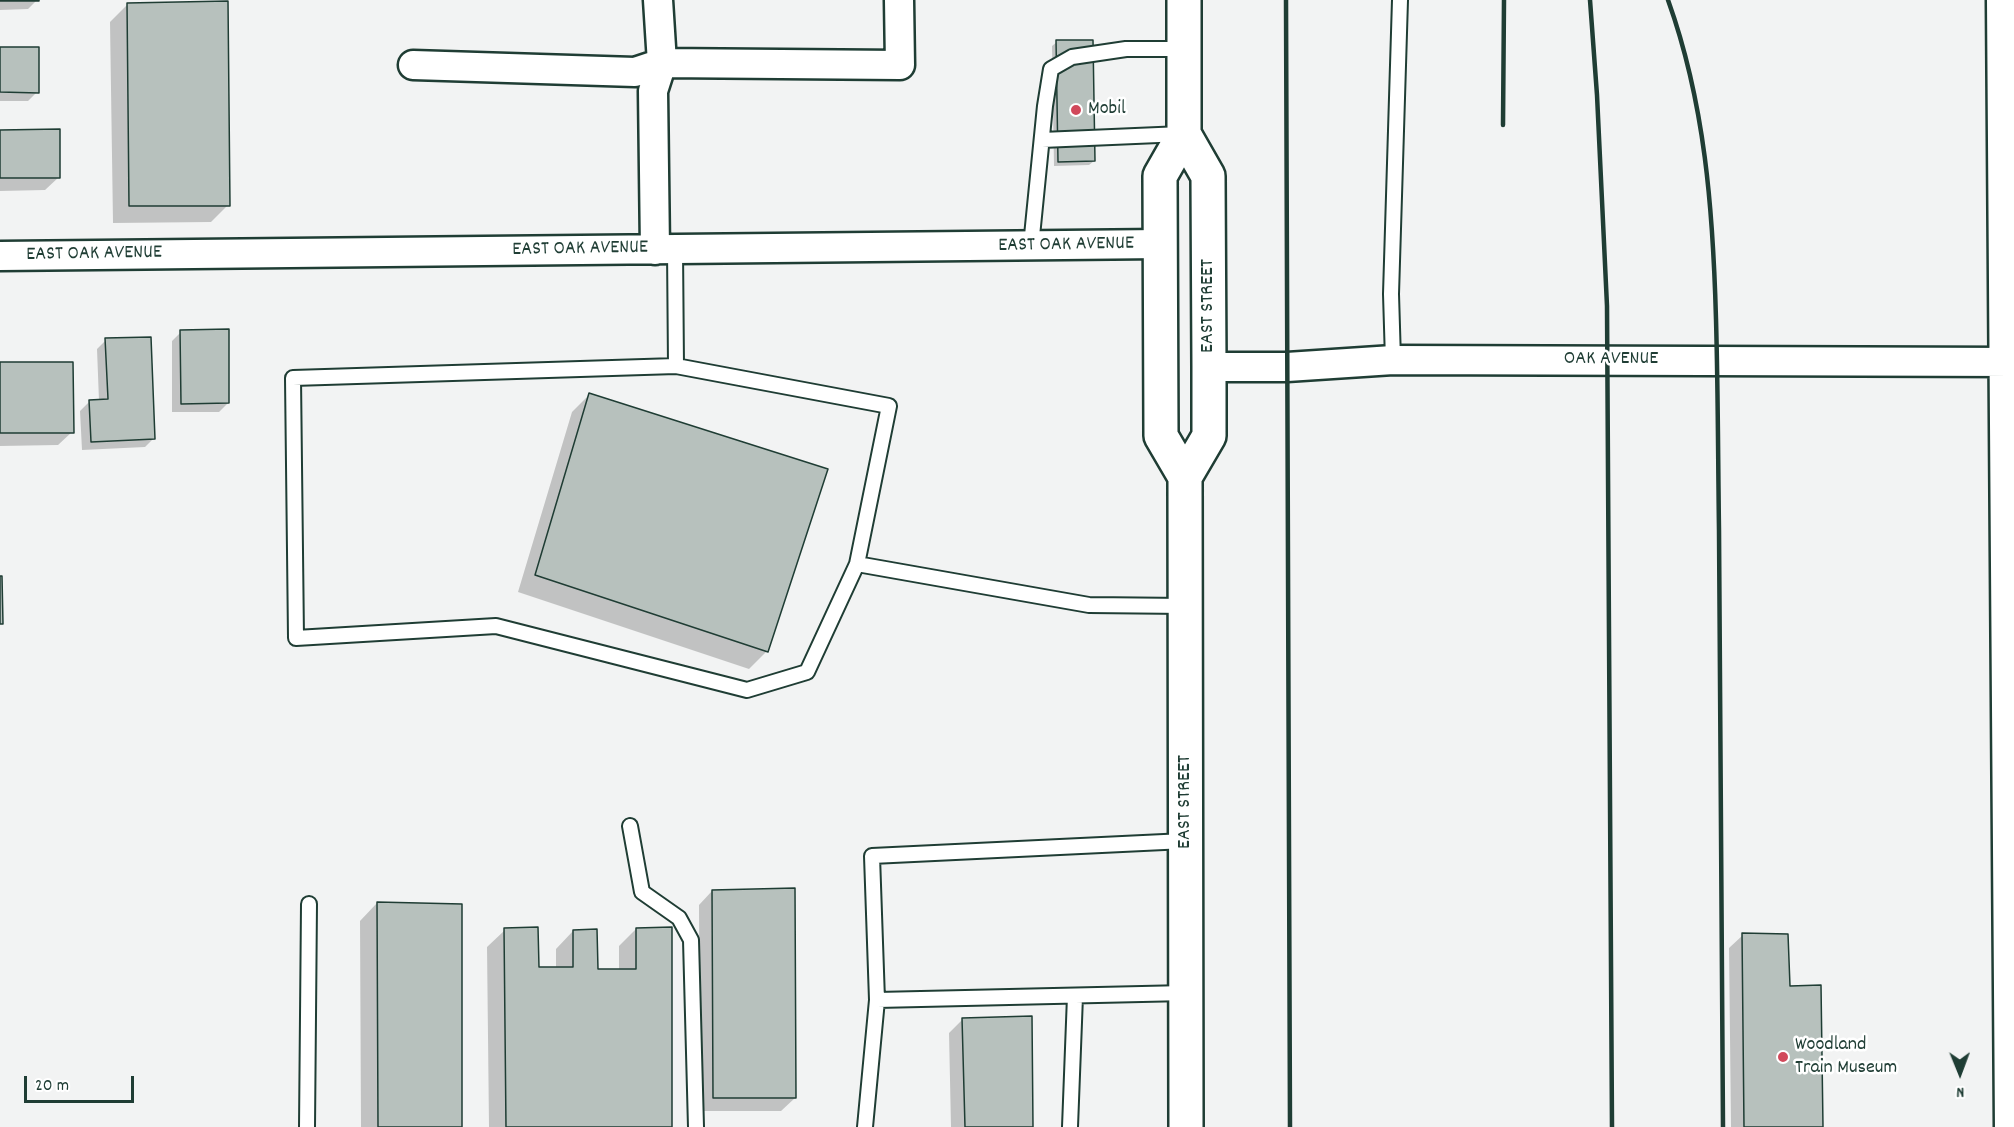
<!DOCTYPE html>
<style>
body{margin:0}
#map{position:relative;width:2014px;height:1127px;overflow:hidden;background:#f2f3f3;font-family:Dekko,sans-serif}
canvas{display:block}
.north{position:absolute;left:1930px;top:1043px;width:60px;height:60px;-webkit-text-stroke:4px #fff;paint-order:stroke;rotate:179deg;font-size:16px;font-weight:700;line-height:24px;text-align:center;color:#1f3d34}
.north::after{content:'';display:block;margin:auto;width:21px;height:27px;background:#1f3d34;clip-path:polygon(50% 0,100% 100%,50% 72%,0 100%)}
.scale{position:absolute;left:24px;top:1076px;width:110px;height:27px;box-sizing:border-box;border:3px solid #1f3d34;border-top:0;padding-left:8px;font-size:18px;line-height:21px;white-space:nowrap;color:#1f3d34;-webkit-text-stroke:4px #fff;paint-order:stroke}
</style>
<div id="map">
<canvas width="2014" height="1127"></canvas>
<div class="north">N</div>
<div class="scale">20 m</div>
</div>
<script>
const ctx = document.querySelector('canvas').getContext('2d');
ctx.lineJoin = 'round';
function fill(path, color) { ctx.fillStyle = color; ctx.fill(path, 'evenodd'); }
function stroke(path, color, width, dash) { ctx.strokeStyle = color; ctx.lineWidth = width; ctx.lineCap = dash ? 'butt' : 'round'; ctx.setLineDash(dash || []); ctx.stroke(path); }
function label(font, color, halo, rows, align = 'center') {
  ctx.font = font + ' Dekko,sans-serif'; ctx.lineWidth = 5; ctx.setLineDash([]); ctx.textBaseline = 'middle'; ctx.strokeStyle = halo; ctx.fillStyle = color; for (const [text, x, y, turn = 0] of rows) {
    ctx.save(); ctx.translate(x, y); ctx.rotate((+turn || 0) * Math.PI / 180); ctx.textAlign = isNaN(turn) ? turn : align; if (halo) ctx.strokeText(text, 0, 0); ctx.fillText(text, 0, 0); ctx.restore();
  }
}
const shadow = new Path2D(`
 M 0,0 L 37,0 L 28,9 L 0,10 Z
 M 127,5 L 228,205 L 211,222 L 113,223 L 110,22 Z
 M 1057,42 L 1094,161 L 1089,165 L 1054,166 L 1052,46 Z
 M 0,48 L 37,92 L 28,101 L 0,101 Z
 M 0,131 L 59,177 L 45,190 L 0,191 Z
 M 181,332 L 228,403 L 219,412 L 172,412 L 172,341 Z
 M 106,340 L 154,438 L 145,447 L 82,450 L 80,411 L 89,402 L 99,401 L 97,349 Z
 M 0,364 L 72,432 L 58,445 L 0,446 Z
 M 590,394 L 767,651 L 749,669 L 518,592 L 572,412 Z
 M 712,891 L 795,1098 L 781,1111 L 700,1111 L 699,905 Z
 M 377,903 L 461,1127 L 361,1127 L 360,921 Z
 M 636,929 L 671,1127 L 489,1127 L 487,947 L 505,930 L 538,969 L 556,969 L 556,949 L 573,931 L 596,971 L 619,971 L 619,946 Z
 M 1743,935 L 1788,988 L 1821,1127 L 1731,1127 L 1729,948 Z
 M 963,1019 L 1031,1127 L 951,1127 L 949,1033 Z`);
const building = new Path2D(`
 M 0,0 L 39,0 L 39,1 L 0,1 Z
 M 228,1 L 230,206 L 129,206 L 127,3 Z
 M 1056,40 L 1093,40 L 1095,161 L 1058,162 Z
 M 0,47 L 39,47 L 39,93 L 0,92 Z
 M 60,129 L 60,178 L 0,178 L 0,130 Z
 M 229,329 L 229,403 L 181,404 L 180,330 Z
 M 151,337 L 155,439 L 91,442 L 89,400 L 108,399 L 105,338 Z
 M 0,362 L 73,362 L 74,433 L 0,433 Z
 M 589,393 L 828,469 L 768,652 L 535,575 Z
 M 0,576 L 2,576 L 3,624 L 0,624 Z
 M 795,888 L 796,1098 L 713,1098 L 712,890 Z
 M 377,902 L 462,904 L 462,1127 L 378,1127 Z
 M 538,927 L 539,967 L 573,967 L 573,930 L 597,929 L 598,969 L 636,969 L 636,928 L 672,927 L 672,1127 L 506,1127 L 504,928 Z
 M 1742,933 L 1788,934 L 1790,986 L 1821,985 L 1823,1127 L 1744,1127 Z
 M 1032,1016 L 1033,1127 L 965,1127 L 962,1018 Z`);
const lane = new Path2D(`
 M 1042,140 L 1182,134
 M 1031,246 L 1045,106 L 1051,69 L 1072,57 L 1126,49 L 1184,49
 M 675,249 L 676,366
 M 1393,360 L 1391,294 L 1400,0
 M 857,564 L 889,406 L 676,366 L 293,378 L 296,638 L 496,626 L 747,690 L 807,672 L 857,564 L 1089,605 L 1186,606
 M 630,826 L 642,892 L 679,918 L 691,940 L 696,1127
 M 877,1000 L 872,856 L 1185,841
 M 307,1127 L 309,904
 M 865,1127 L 877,1000 L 1186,993
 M 1070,1127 L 1075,996`);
const street = new Path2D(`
 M 2001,0 L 2009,1127
 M 413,65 L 635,72 L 662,63 L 900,65 L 899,0
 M 655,250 L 653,91 L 662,63 L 658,0
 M 0,256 L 1161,244
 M 1209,367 L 1287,367 L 1393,360 L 2014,362`);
const secondary = new Path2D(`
 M 1184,0 L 1184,134 L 1160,176 L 1161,436 L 1185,477 L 1186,1127
 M 1184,134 L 1208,176 L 1209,367 L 1209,436 L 1185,477`);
const rail = new Path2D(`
 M 1286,0 L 1290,1127
 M 1590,0 L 1597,95 L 1607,306 L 1612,1127
 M 1668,0 C 1705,103 1713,210 1716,319 C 1718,389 1718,459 1719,530 C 1720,729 1721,928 1723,1127
 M 1503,125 L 1504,0`);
const markers = [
 [1076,110,6,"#d1495b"],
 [1783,1057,6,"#d1495b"]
];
const poiNames = [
 ["Mobil",1088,110],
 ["Woodland",1795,1046],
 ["Train Museum",1795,1069]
];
const streetNames = [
 ["EAST OAK AVENUE",1066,246,-1],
 ["EAST OAK AVENUE",580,250,-1],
 ["EAST OAK AVENUE",94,255,-1],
 ["EAST STREET",1209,306,-90],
 ["OAK AVENUE",1611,360],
 ["EAST STREET",1186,802,-90]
];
fill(shadow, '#0003');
fill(building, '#b7c1bd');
stroke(building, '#1f3d34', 1.5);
stroke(lane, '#1f3d34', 18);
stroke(street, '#1f3d34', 33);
stroke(secondary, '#1f3d34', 38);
stroke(lane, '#fff', 14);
stroke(street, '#fff', 28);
stroke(secondary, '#fff', 33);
stroke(rail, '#1f3d34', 4.5);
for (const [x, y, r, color] of markers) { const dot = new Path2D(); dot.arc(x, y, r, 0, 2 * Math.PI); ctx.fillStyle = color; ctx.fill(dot); stroke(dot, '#fff', 2); }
label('20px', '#1f3d34', '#fff', poiNames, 'left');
label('20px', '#1f3d34', '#fff', streetNames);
</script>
